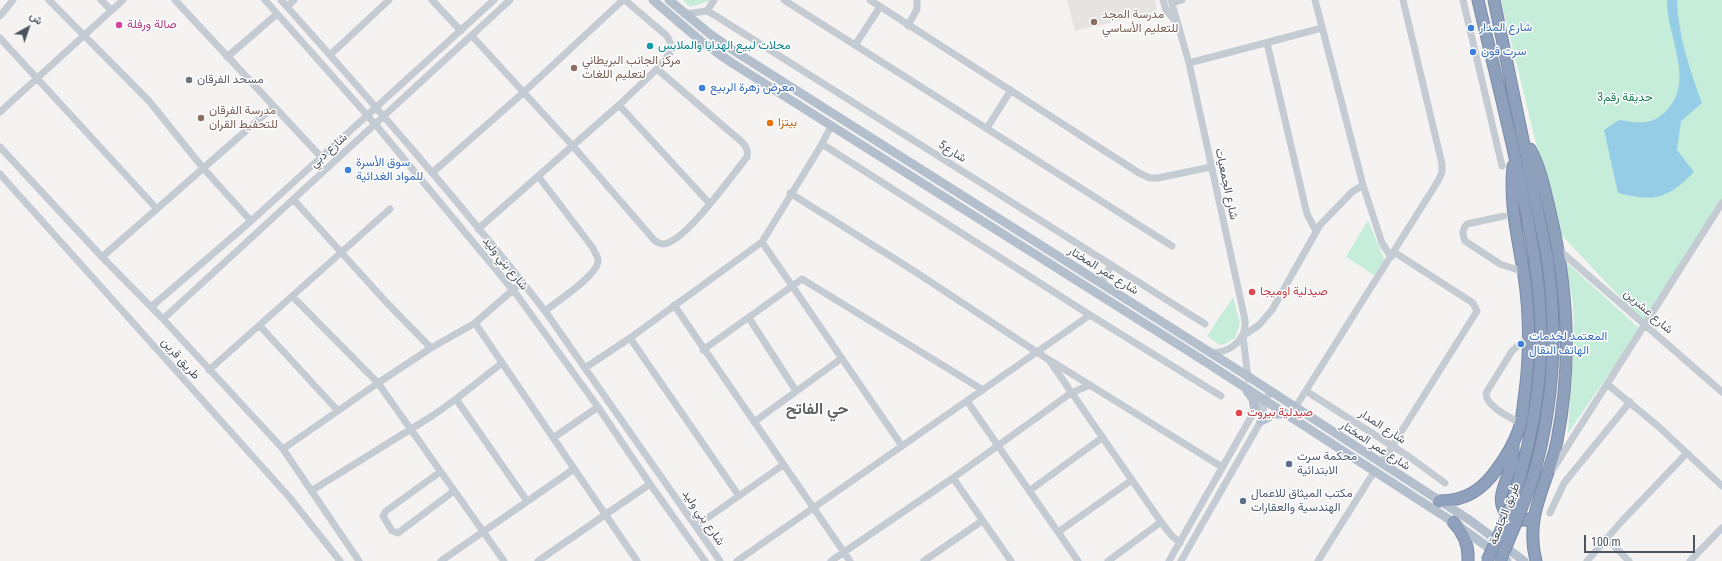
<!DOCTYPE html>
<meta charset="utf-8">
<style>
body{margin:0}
#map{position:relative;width:1722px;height:561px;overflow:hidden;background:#f4f3f2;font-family:"Roboto Condensed",Vazirmatn,sans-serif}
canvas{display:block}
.north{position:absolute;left:8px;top:8px;width:40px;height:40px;-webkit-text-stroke:3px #fff;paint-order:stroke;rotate:40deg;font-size:11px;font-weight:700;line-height:16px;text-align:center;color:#4b535e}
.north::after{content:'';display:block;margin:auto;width:14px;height:18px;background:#4b535e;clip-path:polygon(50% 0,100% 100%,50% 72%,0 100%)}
.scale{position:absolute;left:1584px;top:535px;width:111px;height:18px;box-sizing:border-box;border:2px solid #4b535e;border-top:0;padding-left:5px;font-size:12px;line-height:14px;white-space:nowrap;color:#4b535e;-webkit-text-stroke:3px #fff;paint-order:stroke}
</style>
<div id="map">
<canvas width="1722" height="561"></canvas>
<div class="north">ش</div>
<div class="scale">100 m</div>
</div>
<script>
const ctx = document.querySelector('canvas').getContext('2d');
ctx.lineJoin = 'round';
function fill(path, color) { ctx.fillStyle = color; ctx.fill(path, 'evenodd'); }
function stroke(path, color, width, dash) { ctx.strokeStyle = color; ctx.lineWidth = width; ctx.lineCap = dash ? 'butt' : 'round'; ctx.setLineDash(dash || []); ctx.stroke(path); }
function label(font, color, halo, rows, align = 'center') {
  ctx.font = font + ' "Roboto Condensed",Vazirmatn,sans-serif'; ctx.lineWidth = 3; ctx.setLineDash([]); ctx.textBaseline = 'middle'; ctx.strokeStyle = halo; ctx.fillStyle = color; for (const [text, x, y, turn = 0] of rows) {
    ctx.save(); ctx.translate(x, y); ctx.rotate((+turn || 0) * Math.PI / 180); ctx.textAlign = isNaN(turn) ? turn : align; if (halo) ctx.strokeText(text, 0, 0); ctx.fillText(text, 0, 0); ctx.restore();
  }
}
const education = new Path2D(`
 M 1067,0 L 1155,0 L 1157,12 L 1075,31 Z`);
const green = new Path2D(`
 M 683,0 L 711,0 L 690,7 Z
 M 1501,0 L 1722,0 L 1722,203 L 1645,324 L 1557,230 Z
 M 1368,220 L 1384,259 L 1382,266 L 1374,275 L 1346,257 Z
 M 1566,262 L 1640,329 L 1620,360 L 1615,365 L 1568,433 L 1574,341 L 1573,303 Z
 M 1233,297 L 1240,323 L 1235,338 L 1225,344 L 1220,345 L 1207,336 Z`);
const water = new Path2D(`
 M 1667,0 L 1677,0 C 1678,35 1690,71 1702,103 L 1681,121 L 1677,150 L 1694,172 C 1667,199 1655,202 1618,193 L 1604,130 L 1619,120 C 1638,123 1653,126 1667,110 C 1696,80 1666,35 1667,0 Z`);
const minor = new Path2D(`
 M 49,0 L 149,101 L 203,168 L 251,221
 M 101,0 L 111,10
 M 175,0 L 322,158
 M 265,0 L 375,124 L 517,295 L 598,407 L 650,484 L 705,561
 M 281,0 C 371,101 461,203 545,311 L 720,561
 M 432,0 L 461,31
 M 784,0 L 1172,246
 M 870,0 L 1139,173 L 1150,178 L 1158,178 L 1211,167
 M 1163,0 L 1166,10 L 1176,22
 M 1171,0 L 1189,63 L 1245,320 C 1247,341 1229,353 1210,353
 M 1315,0 L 1363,185 L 1382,243 L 1391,257
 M 1463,0 L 1502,166
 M 1172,3 L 1182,0
 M 287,7 L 294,0
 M 707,11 L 714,0
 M 684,14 L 707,11 L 716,16 L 1205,324
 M 0,16 L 13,0
 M 908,26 L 917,9 L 917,0
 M 472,36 L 572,145 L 655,241 C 657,242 660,244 663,244 C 684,244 733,174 747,157 C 748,151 747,148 743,143 L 657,69
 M 0,38 L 157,209
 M 1267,43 L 1307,214 L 1316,231
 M 855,45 L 880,7
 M 330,55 L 389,0
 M 227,57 L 277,14
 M 1189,63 L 1322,28
 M 619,105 L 710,204
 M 0,112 L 123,0
 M 987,128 L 1011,90
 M 822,144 L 1090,315 L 1221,396
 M 0,147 L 102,257 L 163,319 L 283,449 L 359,561
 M 432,173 L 524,92 L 623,0
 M 0,174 L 290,498 L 340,561
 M 538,176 L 593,248 C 594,252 598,256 598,260 C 600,274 556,302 545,311
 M 790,193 L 914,271 L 1049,360 L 1161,522 L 1172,536 L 1180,543
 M 293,199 L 387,303 L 431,348
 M 1504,216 L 1467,224 C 1462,230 1462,234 1465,241 L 1500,264 L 1524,272
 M 478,229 L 619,105 L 657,69 L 670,53 L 672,46 L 667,36 L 625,0
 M 762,242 L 902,446
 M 1558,249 L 1722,392
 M 102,257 L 273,107
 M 1101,284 L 1111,265
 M 292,296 L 378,383 L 504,561
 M 674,305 L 850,561
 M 151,307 L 251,221 L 494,0
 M 749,318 L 796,391
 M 163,319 L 510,0
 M 475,323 L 637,561
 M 260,326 L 338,411
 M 630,338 L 739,496
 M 703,350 L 802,279 L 983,390
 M 1051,361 L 1222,467
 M 585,368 L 630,338 L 762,242 L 822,144 L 831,126
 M 209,370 L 390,209
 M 1248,379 L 1243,336 L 1259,325 L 1272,310 L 1320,225 L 1352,192 L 1363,185
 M 1607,384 L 1659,427 L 1722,486
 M 1306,391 L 1408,456 L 1445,483
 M 456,399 L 527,501
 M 967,401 L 1078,561
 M 1295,408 L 1438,181 L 1442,172 L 1442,164 L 1403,0
 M 754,422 L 842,358
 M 1521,424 C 1510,417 1486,407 1486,393 L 1512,351 L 1529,336
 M 553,438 L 598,407
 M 283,449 L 378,383 L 431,348 L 475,323 L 522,282
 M 1381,464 L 1477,311 L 1473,303 L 1394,252
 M 1553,469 L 1722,203
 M 440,472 L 386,511 L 383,516 L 392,531 L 398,533 L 454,491
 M 953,478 L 1011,561
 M 311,491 L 432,416 L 456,399 L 502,363
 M 1029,491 L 1103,437
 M 1550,513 L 1564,483 L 1630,402
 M 696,526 L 783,465
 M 1058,532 L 1132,480
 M 1606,538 L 1629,561
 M 441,561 L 574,469
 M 538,561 L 650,484
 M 737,561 L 1090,315
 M 831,561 L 953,478 L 1071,393 L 1090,385
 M 924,561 L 982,521
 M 1108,561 L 1161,522
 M 1169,561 L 1251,417 L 1271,392
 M 1181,561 L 1261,421 L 1265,401
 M 1318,561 L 1374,472
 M 1587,561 L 1622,521 L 1687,453
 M 1690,561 L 1722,528`);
const major = new Path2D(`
 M 653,0 L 702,42 L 732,63 L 1201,359 L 1453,522 L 1507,561
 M 669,0 L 710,34 L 739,54 L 1249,377 L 1471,521 L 1524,561
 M 1247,391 L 1253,399 L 1255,411
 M 1261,421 L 1275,414 L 1285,414`);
const highway = new Path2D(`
 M 1478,0 C 1493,65 1510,130 1523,195 C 1532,242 1541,288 1541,336 C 1541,384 1533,430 1520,476
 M 1494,0 L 1547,256 C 1558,330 1554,405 1533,477
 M 1530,149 C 1541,169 1545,191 1550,212 C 1568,287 1572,365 1557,441 C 1548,485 1524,514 1536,561
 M 1513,445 C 1513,451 1513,457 1512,463 C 1508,480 1492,502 1509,516 C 1516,522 1524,521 1533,518
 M 1439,501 C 1466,501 1482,490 1497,469 C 1506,457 1514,443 1519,429 C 1522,419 1523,409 1524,399 C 1530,358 1530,316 1524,275 C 1518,239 1509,203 1513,166
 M 1453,522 C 1464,533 1469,545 1468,561`);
const highwayBridge = new Path2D(`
 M 1487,561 L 1507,517 L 1520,476
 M 1500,561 L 1516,523 L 1533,477`);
const markers = [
 [1094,22,4,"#8d6e63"],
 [119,25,4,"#d1479c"],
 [1471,28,4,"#3f7fe0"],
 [650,46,4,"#0f9aa8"],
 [1473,52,4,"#3f7fe0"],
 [574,68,4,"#8d6e63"],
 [189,80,4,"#6b7280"],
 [702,88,4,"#3f7fe0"],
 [201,118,4,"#8d6e63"],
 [770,123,4,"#e8710a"],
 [348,170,4,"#3f7fe0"],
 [1252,292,4,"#e0444e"],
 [1521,344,4,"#3f7fe0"],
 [1239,413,4,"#e0444e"],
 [1289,464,4,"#5c6f8a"],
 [1243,501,4,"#5c6f8a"]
];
const educationNames = [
 ["مدرسة المجد",1102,15],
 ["للتعليم الأساسي",1102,29],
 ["مركز الجانب البريطاني",582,61],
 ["لتعليم اللغات",582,75],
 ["مدرسة الفرقان",209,111],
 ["للتحفيط القران",209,125]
];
const hotelNames = [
 ["صالة ورفلة",127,25]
];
const shopNames = [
 ["شارع المدار",1479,28],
 ["سرت فون",1481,52],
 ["معرض زهرة الربيع",710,88],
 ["سوق الأسرة",356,163],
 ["للمواد الغدائية",356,177],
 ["المعتمد لخدمات",1529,337],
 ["الهاتف النقال",1529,351]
];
const cultureNames = [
 ["محلات لبيع الهدايا والملابس",658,46]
];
const worshipNames = [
 ["مسحد الفرقان",197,80]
];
const parkNames = [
 ["حديقة رقم3",1625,98]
];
const foodNames = [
 ["بيتزا",778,123]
];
const streetNames = [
 ["شارع دبي",329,151,-42],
 ["شارع5",952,152,32],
 ["شارع الجمعيات",1226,184,78],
 ["شارع بني وليد",505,264,51],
 ["شارع عمر المختار",1103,271,32],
 ["شارع عشرين",1648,312,41],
 ["طريق قرين",180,359,48],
 ["شارع المدار",1382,427,33],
 ["شارع عمر المختار",1375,446,33],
 ["طريق الجامعة",1505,514,-69],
 ["شارع بني وليد",703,518,55]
];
const healthNames = [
 ["صيدلية اوميجا",1260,292],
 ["صيدلية بيروت",1247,413]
];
const serviceNames = [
 ["محكمة سرت",1297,457],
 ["الابتدائية",1297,471],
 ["مكتب الميثاق للاعمال",1251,494],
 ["الهندسية والعقارات",1251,508]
];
const districtNames = [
 ["حي الفاتح",817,410]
];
fill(education, '#e5e4e3');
fill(green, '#c5edd9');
fill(water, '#96cde6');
stroke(highway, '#798ba8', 13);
stroke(minor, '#c4cbd2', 7);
stroke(major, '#b4bfce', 9);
stroke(highway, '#8ea0bc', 11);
stroke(highwayBridge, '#798ba8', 13, []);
stroke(highwayBridge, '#8ea0bc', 11);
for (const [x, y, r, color] of markers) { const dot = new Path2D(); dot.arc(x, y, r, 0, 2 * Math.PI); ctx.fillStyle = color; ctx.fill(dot); stroke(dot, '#fff', 1.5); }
label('12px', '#785e54', '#fff', educationNames, 'left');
label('12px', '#b23c85', '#fff', hotelNames, 'left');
label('12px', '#366cbe', '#fff', shopNames, 'left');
label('12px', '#0d838f', '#fff', cultureNames, 'left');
label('12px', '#5b616d', '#fff', worshipNames, 'left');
label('12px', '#1f7c57', '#fff', parkNames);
label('12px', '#c56008', '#fff', foodNames, 'left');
label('12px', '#4b535e', '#fff', streetNames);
label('12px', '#be3a42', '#fff', healthNames, 'left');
label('12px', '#4e5e75', '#fff', serviceNames, 'left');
label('bold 16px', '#5f6267', '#fff', districtNames);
</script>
